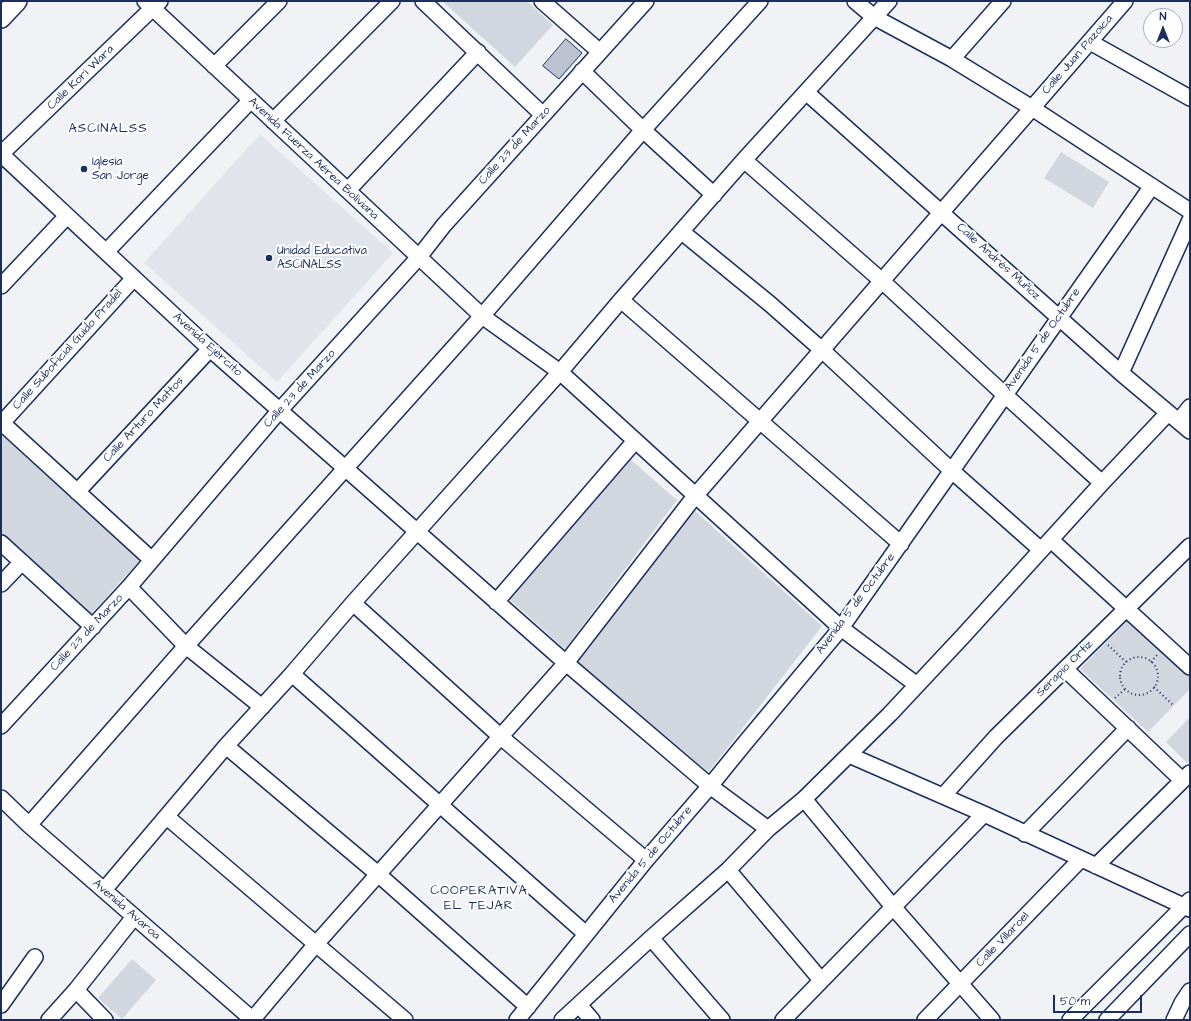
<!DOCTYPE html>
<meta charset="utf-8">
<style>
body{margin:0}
#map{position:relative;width:1191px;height:1021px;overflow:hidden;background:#f1f2f5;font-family:"Architects Daughter",sans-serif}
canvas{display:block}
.frame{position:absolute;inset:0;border:2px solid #1b2f5e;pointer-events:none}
.north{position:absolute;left:1143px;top:8px;width:40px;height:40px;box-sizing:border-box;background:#fff;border:1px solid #a4acbf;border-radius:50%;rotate:0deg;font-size:11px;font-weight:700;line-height:16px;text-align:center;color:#1b2f5e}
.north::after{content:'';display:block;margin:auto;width:14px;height:18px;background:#1b2f5e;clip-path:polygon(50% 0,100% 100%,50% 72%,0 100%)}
.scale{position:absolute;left:1053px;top:995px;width:89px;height:18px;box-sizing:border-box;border:2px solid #1b2f5e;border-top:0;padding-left:5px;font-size:12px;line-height:14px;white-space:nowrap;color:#1b2f5e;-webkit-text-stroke:3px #fff;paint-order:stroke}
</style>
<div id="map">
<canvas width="1191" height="1021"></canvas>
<div class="frame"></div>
<div class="north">N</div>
<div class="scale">50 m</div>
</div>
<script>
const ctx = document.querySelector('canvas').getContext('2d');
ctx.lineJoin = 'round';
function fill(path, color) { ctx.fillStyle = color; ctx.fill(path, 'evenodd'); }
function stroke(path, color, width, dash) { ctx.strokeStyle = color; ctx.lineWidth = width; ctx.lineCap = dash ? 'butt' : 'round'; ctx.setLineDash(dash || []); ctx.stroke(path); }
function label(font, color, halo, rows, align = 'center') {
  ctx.font = font + ' "Architects Daughter",sans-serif'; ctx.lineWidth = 4; ctx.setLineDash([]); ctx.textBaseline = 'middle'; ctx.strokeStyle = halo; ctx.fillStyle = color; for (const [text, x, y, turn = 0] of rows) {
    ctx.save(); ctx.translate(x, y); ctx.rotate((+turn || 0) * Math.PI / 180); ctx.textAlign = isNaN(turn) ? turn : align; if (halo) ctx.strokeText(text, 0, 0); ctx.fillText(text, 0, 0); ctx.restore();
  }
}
const built = new Path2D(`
 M 260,134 L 393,253 L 277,382 L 144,263 Z`);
const green = new Path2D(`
 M 442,1 L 527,1 L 553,25 L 515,67 Z
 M 1061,152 L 1109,182 L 1093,208 L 1044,178 Z
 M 1,434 L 141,559 L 92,613 L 1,533 Z
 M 630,459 L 677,500 L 565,649 L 508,598 Z
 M 694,510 L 822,626 L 707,774 L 577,663 Z
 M 1127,621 L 1190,677 L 1190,689 L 1148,732 L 1080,669 Z
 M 1190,717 L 1190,760 L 1187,763 L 1166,742 Z
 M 132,959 L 156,980 L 122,1019 L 98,998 Z`);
const building = new Path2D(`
 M 566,39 L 582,53 L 559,79 L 543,66 Z`);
const path = new Path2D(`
 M 1108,645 L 1126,662
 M1120 676a19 19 0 1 1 38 0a19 19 0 1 1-38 0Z
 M 1151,662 L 1157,655
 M 1154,687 L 1174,706
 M 1115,698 L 1125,689`);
const minor = new Path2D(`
 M 145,1 L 482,316 L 560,372 L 841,628 L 917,685
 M 423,1 L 543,115
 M 542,1 L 600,52
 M 855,1 L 874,17 L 952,59 L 1032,108 L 1190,211
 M 1090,42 L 1190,98
 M 952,59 L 1003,1
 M 214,66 L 279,1
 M 582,71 L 643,130 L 714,195
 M 806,92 L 1121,373 L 1190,431
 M 273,121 L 392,1
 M 1,154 L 210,349 L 566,663 L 710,786 L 768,829
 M 1,154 L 160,1
 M 744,160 L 882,281 L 1005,395 L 1102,483
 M 348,190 L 478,52
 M 682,232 L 770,304 L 822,350 L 952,471 L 1041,550
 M 106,252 L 251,100
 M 1,286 L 67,216
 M 621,300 L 901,544
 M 1121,373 L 1190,220
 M 1179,421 L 1190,407
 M 1,422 L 152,560
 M 2,423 L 134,278
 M 77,492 L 210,349
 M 1051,540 L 1190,667
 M 1,543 L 93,627
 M 1,584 L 22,562
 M 129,587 L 186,646 L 262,707
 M 496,602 L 635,441
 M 353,603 L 501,737 L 646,860
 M 1065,669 L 1182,780
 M 292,674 L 586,934
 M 1,726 L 129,587 L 280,410 L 419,257 L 444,225 L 646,1
 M 226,746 L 379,875 L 528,1007
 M 849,755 L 984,814 L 1190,909
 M 943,796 L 996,737 L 1190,546
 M 1,798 L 29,825 L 253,1020
 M 804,799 L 894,908 L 992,1020
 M 167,817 L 405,1020
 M 29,825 L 186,646 L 482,316 L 643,130 L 760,1
 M 1025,834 L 1128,728
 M 1096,866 L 1190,773
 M 728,870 L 821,980
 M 104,890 L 226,746 L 292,674 L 353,603 L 560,372 L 621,300 L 744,160 L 889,1
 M 651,938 L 722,1020
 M 76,990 L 105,1020
 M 1,1005 L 35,957
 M 579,1005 L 592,1020
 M 49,1020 L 76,990 L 134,917
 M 252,1020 L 316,944 L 566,663 L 695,496 L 1125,1
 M 517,1020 L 646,860 L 710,786 L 745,743 L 841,628 L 1152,186
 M 562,1020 L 651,938 L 728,870 L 768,829 L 804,799 L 890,714 L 964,635 L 1102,483 L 1168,413
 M 783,1020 L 984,814
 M 925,1020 L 1081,859
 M 1070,1020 L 1190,900
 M 1107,1020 L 1190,934
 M 1174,1020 L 1182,1003 L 1190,991`);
const major = new Path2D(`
 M 1,18 L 17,1`);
const markers = [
 [84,169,4,"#1b2f5e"],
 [269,258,4,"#1b2f5e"]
];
const streetNames = [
 ["Calle Juan Pazoica",1078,55,-49],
 ["Calle Kori Wara",81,78,-44],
 ["Calle 23 de Marzo",515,146,-48],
 ["Avenida Fuerza Aérea Boliviana",313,159,43],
 ["Calle Andrés Muñoz",998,262,42],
 ["Avenida 5 de Octubre",1043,340,-55],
 ["Avenida Ejército",207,345,42],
 ["Calle Suboficial Guido Pradel",68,350,-48],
 ["Calle 23 de Marzo",300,389,-48],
 ["Calle Arturo Mattos",144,420,-47],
 ["Avenida 5 de Octubre",856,604,-53],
 ["Calle 23 de Marzo",87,633,-47],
 ["Serapio Ortiz",1065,669,-45],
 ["Avenida 5 de Octubre",651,855,-50],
 ["Avenida Avaroa",126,910,41],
 ["Calle Villaroel",1003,940,-46]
];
const poiNames = [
 ["Iglesia",92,162],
 ["San Jorge",92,176],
 ["Unidad Educativa",277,251],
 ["ASCINALSS",277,265]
];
const neighbourhoodNames = [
 ["ASCINALSS",108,129],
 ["COOPERATIVA",479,891],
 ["EL TEJAR",479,906]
];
fill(built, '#e1e4ea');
fill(green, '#d2d6df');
fill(building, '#bcc2d0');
stroke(building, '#1b2f5e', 1);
stroke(minor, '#1b2f5e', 18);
stroke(major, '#1b2f5e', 22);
stroke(path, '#1b2f5e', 2, [1, 3]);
stroke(minor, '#fff', 15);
stroke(major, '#fff', 19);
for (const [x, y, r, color] of markers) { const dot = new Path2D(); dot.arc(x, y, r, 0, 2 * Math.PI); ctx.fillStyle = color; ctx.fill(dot); stroke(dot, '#fff', 1.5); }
label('12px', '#1b2f5e', '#fff', streetNames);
label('12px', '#1b2f5e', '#fff', poiNames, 'left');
ctx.letterSpacing = '1px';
label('13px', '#1b2f5e', '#fff', neighbourhoodNames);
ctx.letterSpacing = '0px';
</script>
